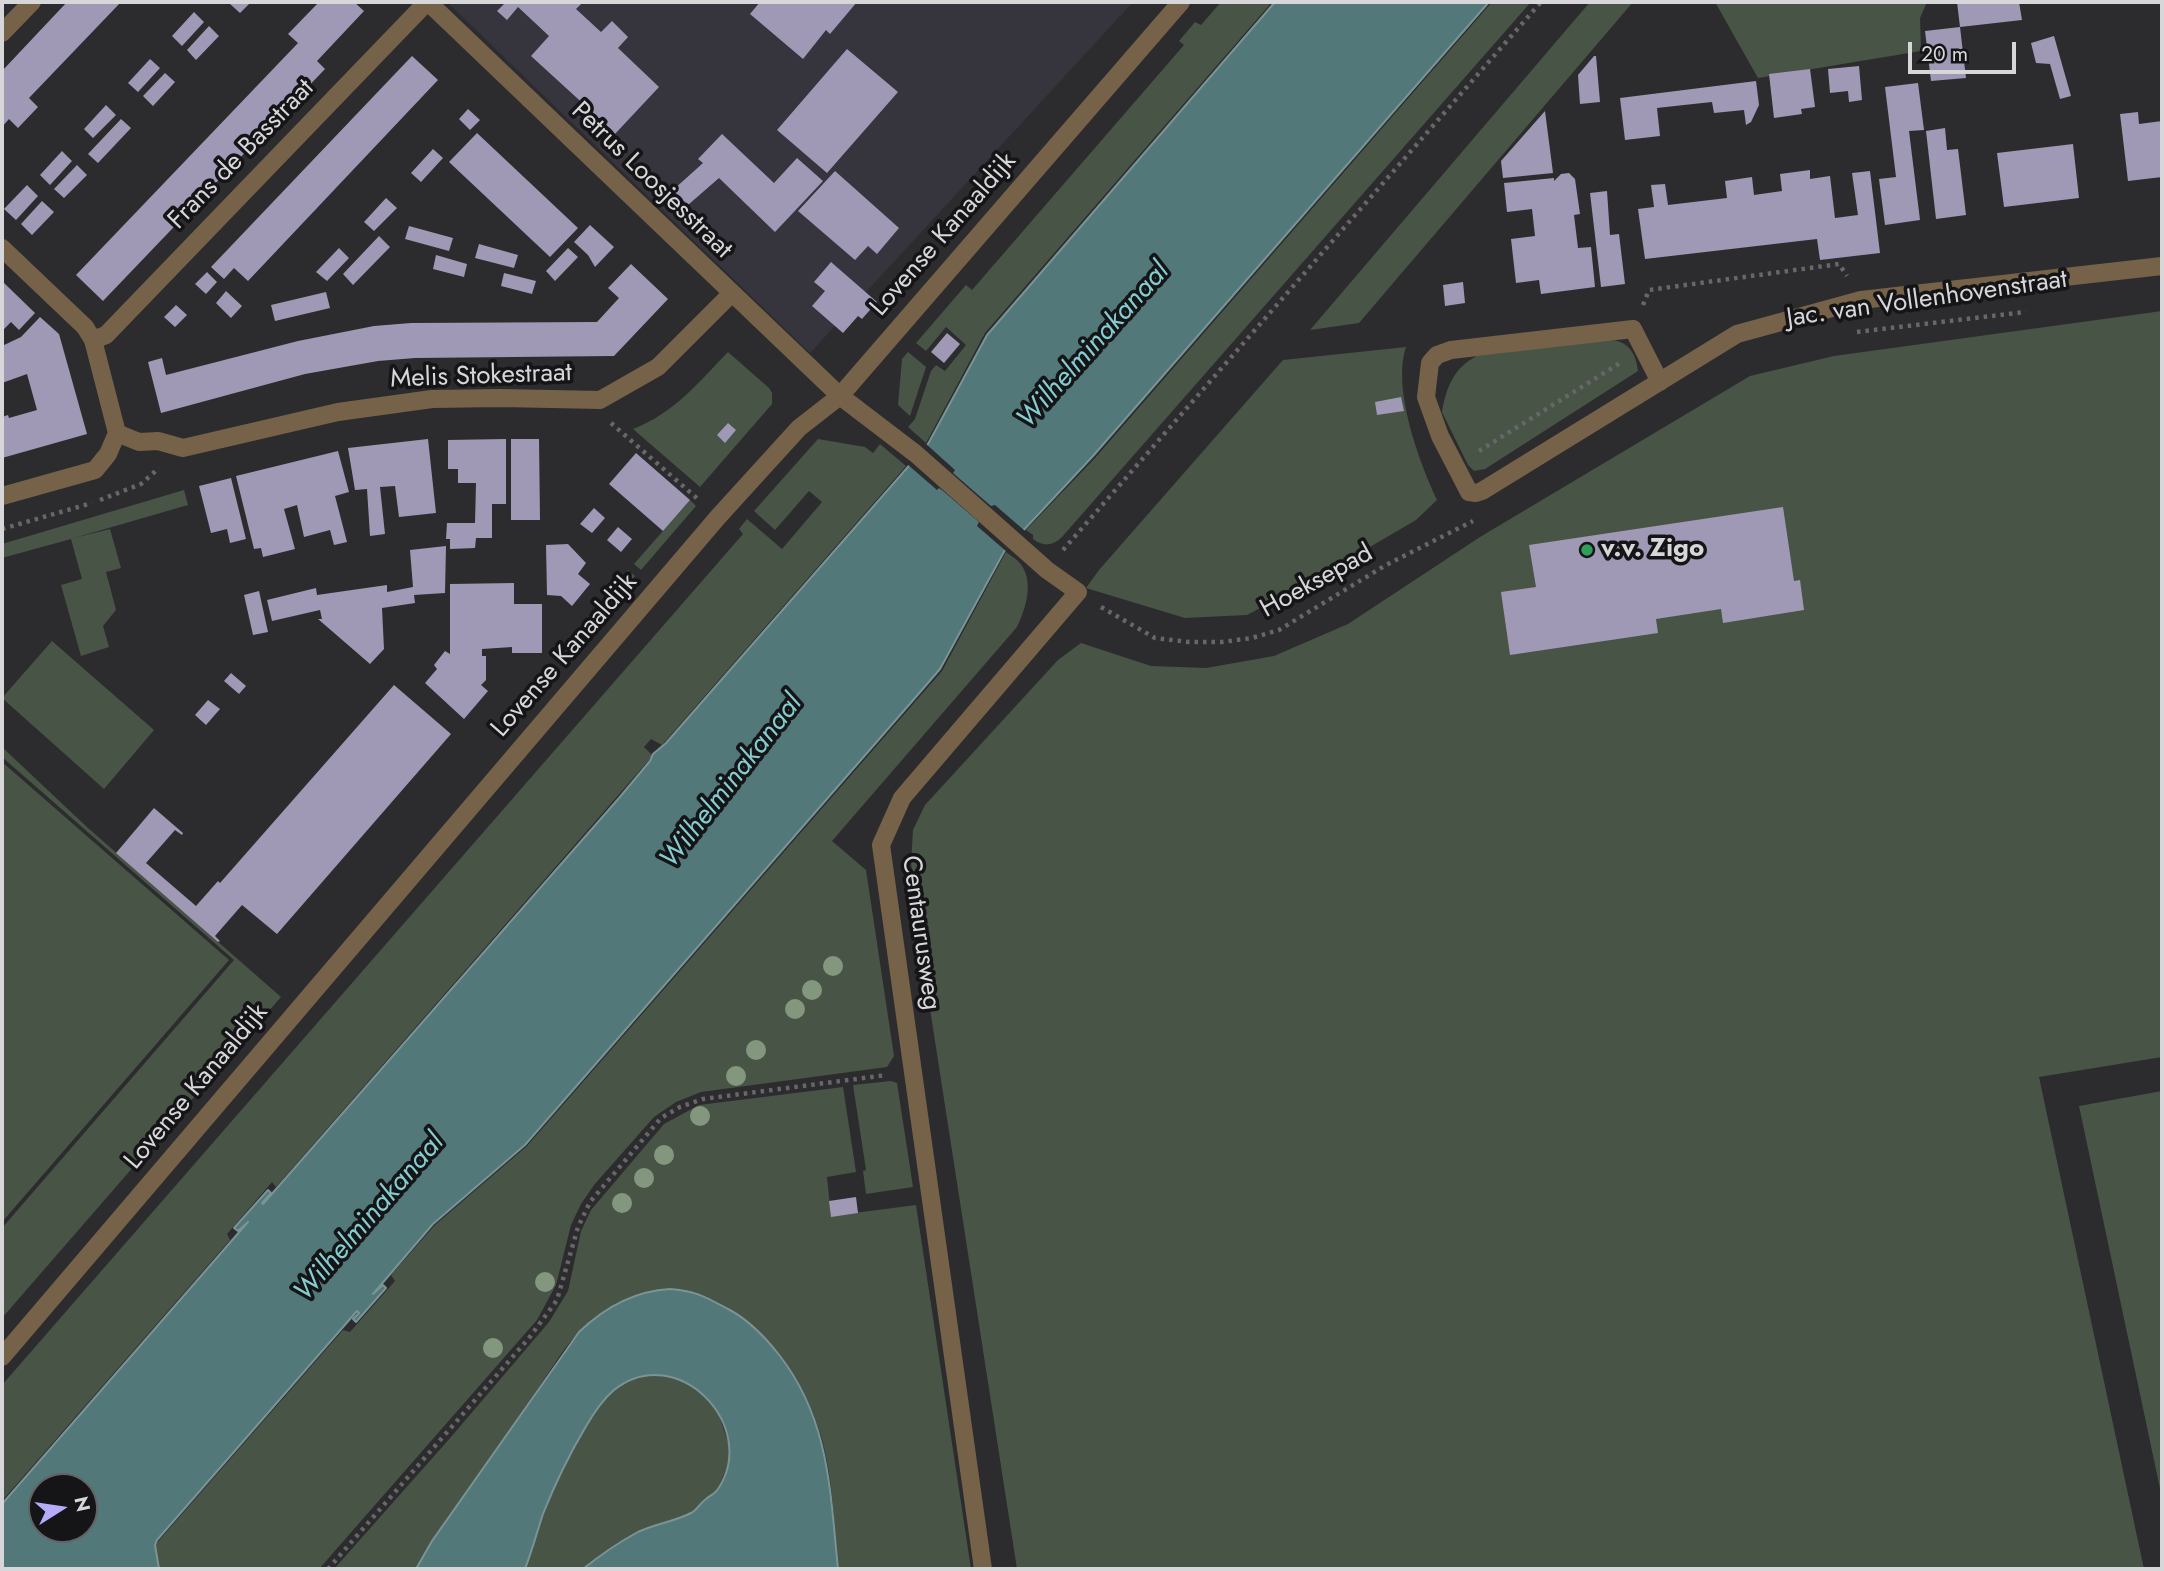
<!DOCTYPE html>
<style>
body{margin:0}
#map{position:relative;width:2164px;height:1571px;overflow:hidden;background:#2c2c2f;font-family:Jost,sans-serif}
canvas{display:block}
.frame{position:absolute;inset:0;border:4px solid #d7d7d9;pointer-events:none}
.north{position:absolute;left:28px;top:1473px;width:70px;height:70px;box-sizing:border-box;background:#151416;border:2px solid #636264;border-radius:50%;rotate:78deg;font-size:19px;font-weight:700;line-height:28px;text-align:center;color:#d7d7d9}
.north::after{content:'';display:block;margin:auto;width:24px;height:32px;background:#b4acf9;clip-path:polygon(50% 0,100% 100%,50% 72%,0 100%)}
.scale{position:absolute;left:1908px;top:42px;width:108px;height:32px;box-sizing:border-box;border:4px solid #d7d7d9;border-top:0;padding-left:9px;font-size:21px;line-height:24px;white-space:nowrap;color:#d7d7d9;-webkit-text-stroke:5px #151416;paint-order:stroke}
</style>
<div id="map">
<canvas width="2164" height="1571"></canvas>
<div class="frame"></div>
<div class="north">N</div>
<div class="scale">20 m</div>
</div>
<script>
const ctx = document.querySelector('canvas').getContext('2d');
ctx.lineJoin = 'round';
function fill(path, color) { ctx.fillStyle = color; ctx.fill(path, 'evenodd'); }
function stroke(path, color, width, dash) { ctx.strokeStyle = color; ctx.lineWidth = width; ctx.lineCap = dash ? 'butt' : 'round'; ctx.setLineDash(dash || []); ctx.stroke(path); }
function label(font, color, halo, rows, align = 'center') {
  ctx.font = font + ' Jost,sans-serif'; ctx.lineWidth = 7; ctx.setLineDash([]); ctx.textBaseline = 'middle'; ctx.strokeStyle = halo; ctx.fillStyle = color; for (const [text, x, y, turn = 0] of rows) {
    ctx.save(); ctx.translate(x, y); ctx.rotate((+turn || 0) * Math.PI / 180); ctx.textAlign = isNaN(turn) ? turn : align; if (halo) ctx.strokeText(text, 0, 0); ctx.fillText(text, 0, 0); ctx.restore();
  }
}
const built = new Path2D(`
 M 447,2 L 1133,2 L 810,353 Z`);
const green = new Path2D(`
 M 1221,2 L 1272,2 L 985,333 L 926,443 L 908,427 L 915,419 L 931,371 L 936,365 L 945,371 L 966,345 L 946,327 L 926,351 L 916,343 L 966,285 L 972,290 L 1184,45 L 1179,41 L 1195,22 L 1201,25 Z
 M 1492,2 L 1531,2 L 1062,537 C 1053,546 1043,547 1033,539 L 1033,535 L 1026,530 L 1095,458 Z
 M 1590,2 L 1633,2 L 1359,323 L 1310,330 Z
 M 1715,2 L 1927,2 L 1920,18 L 1921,51 L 1758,78 Z
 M 2162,311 L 2162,1057 L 2039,1077 L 2144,1569 L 1017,1569 L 928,996 L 911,863 L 913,830 L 925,805 L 1058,660 L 1081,643 L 1151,666 L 1206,668 L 1274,656 L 1348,624 L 1480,537 L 1750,376 L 1834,356 Z
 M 1608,340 C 1628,340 1636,353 1638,371 L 1485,469 L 1474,471 L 1468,465 L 1442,412 C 1446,388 1454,367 1477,356 Z
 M 1406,347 C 1392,389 1419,461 1437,500 L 1416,520 L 1317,578 L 1247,615 L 1185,618 L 1086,588 L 1099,570 L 1283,360 Z
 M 728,352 L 769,388 L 772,393 L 772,404 L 700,487 L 633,429 C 673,414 699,382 728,352 Z
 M 908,352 L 926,367 L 910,416 L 898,405 L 902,359 Z
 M 818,439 L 865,447 L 873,453 L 880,444 L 906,466 L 662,745 L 651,739 L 644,747 L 652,755 L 649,760 L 276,1187 L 272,1182 L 227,1234 L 230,1240 L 2,1501 L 2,1385 L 743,534 L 739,529 L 747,519 L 782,549 L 822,502 L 809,491 L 775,530 L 754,511 Z
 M 184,490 L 188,505 L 74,538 L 110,529 L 121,568 L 106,572 L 116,610 L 103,626 L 109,647 L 81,656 L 61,585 L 82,579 L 71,539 L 2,558 L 2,544 Z
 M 690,500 L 696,506 L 641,570 L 634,564 Z
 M 1006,552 C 1010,555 1016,559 1019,562 C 1035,580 1026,608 1017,627 L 832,841 L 866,870 L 894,1056 L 887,1067 L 701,1092 L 676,1102 L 654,1117 L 594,1185 L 581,1204 L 571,1225 L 556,1285 L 537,1320 L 319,1569 L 159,1569 L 155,1545 L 343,1330 L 350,1332 L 395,1281 L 391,1275 L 435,1225 L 527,1146 L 942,671 Z
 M 628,570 L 635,576 L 574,646 L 569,641 Z
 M 52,641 L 154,730 L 104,789 L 2,698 Z
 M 2,747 L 88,828 L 281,997 L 2,1318 L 2,1228 L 234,960 L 2,757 Z
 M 2,762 L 229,960 L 2,1222 Z
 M 891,1081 L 897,1083 L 913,1187 L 866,1194 L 863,1171 L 866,1170 L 853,1085 Z
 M 843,1087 L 856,1172 L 827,1177 L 831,1216 L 916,1205 L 971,1569 L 838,1569 C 834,1525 833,1475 820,1433 C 790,1331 685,1238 586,1325 C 565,1344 551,1370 535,1393 C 501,1442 467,1492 432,1541 L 416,1569 L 334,1569 L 451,1437 L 549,1322 L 568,1291 L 581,1231 L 591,1210 L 664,1124 L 699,1105 Z
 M 2162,1091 L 2162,1498 L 2079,1106 Z
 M 645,1375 L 666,1376 L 683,1381 L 702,1393 L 718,1412 L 728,1442 L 729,1457 L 726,1470 L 716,1492 L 706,1499 L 694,1512 L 638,1532 L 583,1569 L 525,1569 C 541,1519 573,1427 612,1392 C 621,1384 633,1379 645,1375 Z`);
const water = new Path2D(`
 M 1275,2 L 1489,2 L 1093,456 L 1005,550 L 940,669 L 915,698 L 525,1145 L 433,1224 L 373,1294 L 383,1285 L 386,1288 L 356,1322 L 353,1319 L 359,1313 L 357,1311 L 157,1540 L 155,1545 L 159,1569 L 2,1569 L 2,1504 L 248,1222 L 238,1231 L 234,1228 L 268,1190 L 271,1193 L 262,1203 L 263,1204 L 619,798 L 650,761 L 653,754 L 666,743 L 928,444 L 987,335 ZM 42,1487 L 84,1487 L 84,1529 L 42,1529 Z
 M 670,1289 C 698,1291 707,1298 730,1310 C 750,1321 766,1338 780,1356 C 830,1421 830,1492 838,1569 L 583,1569 C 599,1556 618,1543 636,1533 C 653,1524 674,1522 691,1513 C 697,1510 700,1503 706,1499 C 711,1495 715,1494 718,1489 C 760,1426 677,1340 614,1390 C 602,1400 593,1414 585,1428 C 569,1455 555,1484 543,1514 C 537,1532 532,1551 525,1569 L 416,1569 L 432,1541 L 579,1332 C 605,1307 634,1291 670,1289 Z`);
const pier = new Path2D(`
 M 925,443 L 955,470 L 953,473 L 991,506 L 995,505 L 1025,531 L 1007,552 L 977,526 L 979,522 L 942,490 L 939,488 L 937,490 L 907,464 Z`);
const building = new Path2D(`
 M 67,2 L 121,2 L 29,98 L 38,107 L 18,128 L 9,119 L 2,127 L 2,71 Z
 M 232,2 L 251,2 L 240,13 L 230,4 Z
 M 319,2 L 354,2 L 364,11 L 317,61 L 325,69 L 103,301 L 76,275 L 298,43 L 288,34 Z
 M 506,2 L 583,2 L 576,9 L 601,32 L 612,21 L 628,37 L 618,48 L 659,87 L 614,135 L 613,131 L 531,56 L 549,36 L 518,7 L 507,20 L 497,11 Z
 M 760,2 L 857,2 L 830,34 L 826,30 L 803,59 L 750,14 Z
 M 1957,2 L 2019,2 L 2022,20 L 1960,27 Z
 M 194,12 L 204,22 L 182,46 L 172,36 Z
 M 209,26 L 219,36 L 196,60 L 187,50 Z
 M 1960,27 L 1966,78 L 1931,81 L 1925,31 Z
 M 2054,36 L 2071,96 L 2060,99 L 2050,64 L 2036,63 L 2031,43 Z
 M 847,49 L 898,92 L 827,173 L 777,130 Z
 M 412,56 L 438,80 L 248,281 L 234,268 L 224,279 L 211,267 Z
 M 1594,56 L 1596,56 L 1600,102 L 1580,104 L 1578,75 Z
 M 150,59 L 160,68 L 138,92 L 128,83 Z
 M 1859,66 L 1862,100 L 1849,102 L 1848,91 L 1830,93 L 1828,69 Z
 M 1810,69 L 1815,107 L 1801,109 L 1802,114 L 1774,118 L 1769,74 Z
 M 165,73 L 175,82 L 153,106 L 143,96 Z
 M 1756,81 L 1759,105 L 1751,122 L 1746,125 L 1744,110 L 1714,113 L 1712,102 L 1684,105 L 1657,108 L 1660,136 L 1625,140 L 1620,98 Z
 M 1918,83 L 1924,130 L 1909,131 L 1920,220 L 1885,225 L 1879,179 L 1896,177 L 1885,87 Z
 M 106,105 L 116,115 L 93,138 L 84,129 Z
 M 468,109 L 480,120 L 470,130 L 459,119 Z
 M 1545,111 L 1553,173 L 1503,178 L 1501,161 Z
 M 2138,112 L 2139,124 L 2162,121 L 2162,177 L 2128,181 L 2120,114 Z
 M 121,119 L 131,128 L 98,163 L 88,154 Z
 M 1945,128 L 1947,150 L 1958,149 L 1966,215 L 1936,219 L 1926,131 Z
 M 477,133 L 578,228 L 550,257 L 449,162 Z
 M 722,134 L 774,183 L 797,158 L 823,181 L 775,232 L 719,178 L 688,205 L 673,190 L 703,163 L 698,159 Z
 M 2073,144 L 2079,198 L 2004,207 L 1997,153 Z
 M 433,149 L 443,158 L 421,182 L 411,173 Z
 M 62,151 L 72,161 L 50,185 L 40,175 Z
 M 77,165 L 87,175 L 64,198 L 54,189 Z
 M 1810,170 L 1810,179 L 1830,176 L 1835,218 L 1858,215 L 1852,173 L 1870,171 L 1880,253 L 1820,260 L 1817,239 L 1645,259 L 1638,209 L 1654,207 L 1651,185 L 1665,184 L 1668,205 L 1727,198 L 1725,181 L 1752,177 L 1754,195 L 1782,191 L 1780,174 Z
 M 835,171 L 899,228 L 877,254 L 868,246 L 855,260 L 798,211 Z
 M 1569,173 L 1575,179 L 1580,214 L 1574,215 L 1578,248 L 1591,247 L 1595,287 L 1541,294 L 1539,280 L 1516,283 L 1511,239 L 1535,236 L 1532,209 L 1507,212 L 1504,183 L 1554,178 L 1554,181 L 1561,174 Z
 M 27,185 L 38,196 L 16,220 L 4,209 Z
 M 1607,191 L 1610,235 L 1619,234 L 1625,284 L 1601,287 L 1590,193 Z
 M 386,198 L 397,208 L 374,231 L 364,222 Z
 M 42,201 L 54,212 L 32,235 L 21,224 Z
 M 590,225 L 614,247 L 595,267 L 588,255 L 574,242 Z
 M 409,226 L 453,238 L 449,251 L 405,239 Z
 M 379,236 L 390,247 L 353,285 L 343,274 Z
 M 479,244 L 518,255 L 514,268 L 475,258 Z
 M 339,248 L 349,258 L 327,281 L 316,272 Z
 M 568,248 L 578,257 L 555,281 L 546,271 Z
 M 436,255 L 467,264 L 464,277 L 433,269 Z
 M 831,262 L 877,302 L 862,319 L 858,316 L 843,333 L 812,306 L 825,291 L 814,282 Z
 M 631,264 L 668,299 L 614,356 L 415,358 L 378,361 L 305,374 L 161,413 L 148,362 L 162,358 L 166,375 L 298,341 L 374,326 L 411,323 L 597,322 L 619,298 L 608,288 Z
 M 207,272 L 217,282 L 206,294 L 195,284 Z
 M 504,273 L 536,281 L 532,294 L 501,286 Z
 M 2,281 L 35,313 L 19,330 L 11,322 L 2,331 Z
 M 1463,282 L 1465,303 L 1445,306 L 1443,285 Z
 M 226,291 L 242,306 L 231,318 L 216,303 Z
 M 326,292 L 330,308 L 275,321 L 271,305 Z
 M 176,305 L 187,315 L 175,327 L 164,317 Z
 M 40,317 L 59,334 L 87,434 L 2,458 L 2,417 L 8,415 L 9,418 L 37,410 L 27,374 L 2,383 L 2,346 L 21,337 Z
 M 947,333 L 960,344 L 944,363 L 931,352 Z
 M 1401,397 L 1404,411 L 1377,415 L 1375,402 Z
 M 728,423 L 736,430 L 725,443 L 717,435 Z
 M 428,439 L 436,513 L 399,517 L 395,486 L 380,487 L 385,534 L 370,536 L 367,489 L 355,490 L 348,448 Z
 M 506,439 L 506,504 L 492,504 L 492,538 L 476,538 L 475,548 L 450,549 L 450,539 L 446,539 L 447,523 L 475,523 L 476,483 L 458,483 L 458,469 L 448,469 L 448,440 Z
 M 511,439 L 539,439 L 540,520 L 511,520 Z
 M 338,451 L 349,492 L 335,496 L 347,542 L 334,545 L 330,530 L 304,537 L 297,505 L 284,509 L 295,549 L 263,557 L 261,548 L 254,549 L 236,476 Z
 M 636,453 L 690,500 L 663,531 L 609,484 Z
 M 231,478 L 246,539 L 230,543 L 227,529 L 211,533 L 199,486 Z
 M 1783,507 L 1794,581 L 1800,580 L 1804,610 L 1723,623 L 1721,609 L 1656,619 L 1658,633 L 1510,655 L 1501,592 L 1536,587 L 1529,545 Z
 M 594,508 L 605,518 L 592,533 L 580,524 Z
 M 618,527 L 632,539 L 621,552 L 607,540 Z
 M 568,544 L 586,563 L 578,574 L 590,584 L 572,606 L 561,596 L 547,595 L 546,545 Z
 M 446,546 L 445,593 L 414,595 L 415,603 L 382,608 L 384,649 L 370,664 L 318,619 L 322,619 L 320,610 L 272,621 L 267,600 L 316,588 L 317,595 L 387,585 L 387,592 L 413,587 L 410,550 Z
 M 514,583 L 514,604 L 542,604 L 542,653 L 512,653 L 512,647 L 482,649 L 482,656 L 486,656 L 486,680 L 481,685 L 488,691 L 464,719 L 425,683 L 437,669 L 434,665 L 445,651 L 450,654 L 450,584 Z
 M 259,591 L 268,632 L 253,635 L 244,595 Z
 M 231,673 L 246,686 L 239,694 L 224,681 Z
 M 394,685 L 451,734 L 277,934 L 242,905 L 215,936 L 220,941 L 218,942 L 116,853 L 154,808 L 183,833 L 182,835 L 175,830 L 146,863 L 196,906 L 218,881 L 220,883 Z
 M 208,700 L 220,709 L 206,725 L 195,715 Z
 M 856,1197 L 858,1213 L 831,1217 L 829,1201 Z`);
const path = new Path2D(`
 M 1643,305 L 1649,290 L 1839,264 L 1847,276
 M 1857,332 L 2026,312
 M 611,423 L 699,500
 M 1479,451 L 1620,363
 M 100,500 L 141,484 L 159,468
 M 2,529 L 92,503
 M 1063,550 L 1541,2
 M 1101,607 L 1155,638 L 1189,642 L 1222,642 L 1252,638 L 1279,630 L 1386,565 L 1473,521
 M 328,1569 L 529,1338 L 557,1300 L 578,1227 L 590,1202 L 661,1118 L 680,1107 L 703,1099 L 887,1075`);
const street = new Path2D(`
 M 428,2 L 840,396 L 916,454 L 1047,570 L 1078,592 L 902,798 L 881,845 L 983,1569
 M 2,33 L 32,2
 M 2,248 L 85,327 L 93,340 L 117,433 L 108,454 L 95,470 L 2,496
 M 93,340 L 106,335 L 427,2
 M 1660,382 L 1633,329 L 1451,350 L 1437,355 L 1430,363 L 1426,397 L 1440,436 L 1469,492 L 1476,493 L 1482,491 L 1737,334 L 1861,300 L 2162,266
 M 117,433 L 139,442 L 158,441 L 183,448 L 338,412 L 432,399 L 501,398 L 600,400 L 658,367 L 731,294
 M 2,1357 L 718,517 L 799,428 L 840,396 L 1181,2`);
const trees = [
 [833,966],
 [812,990],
 [795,1009],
 [756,1050],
 [736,1076],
 [700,1116],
 [664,1155],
 [644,1178],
 [622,1203],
 [545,1282],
 [493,1348]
];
const markers = [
 [1587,550,7,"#2e9e5b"]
];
const streetNames = [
 ["Frans de Basstraat",242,155,-46],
 ["Petrus Loosjesstraat",651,181,44],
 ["Lovense Kanaaldijk",944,235,-49],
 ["Jac. van Vollenhovenstraat",1927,300,-8],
 ["Melis Stokestraat",481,377,-2],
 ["Hoeksepad",1317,582,-29],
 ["Lovense Kanaaldijk",565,656,-49],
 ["Centaurusweg",920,933,82],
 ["Lovense Kanaaldijk",197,1087,-50]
];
const poiNames = [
 ["v.v. Zigo",1601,550]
];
const waterNames = [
 ["Wilhelminakanaal",1094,346,-48],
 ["Wilhelminakanaal",732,782,-52],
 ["Wilhelminakanaal",370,1218,-49]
];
fill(built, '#36343d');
fill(green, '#485445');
fill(water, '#52787a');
stroke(water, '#7a9496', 2);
fill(pier, '#2c2c2f');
fill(building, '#9f99b6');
stroke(path, '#676769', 4.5, [3.5, 5]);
stroke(street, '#766249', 18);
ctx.fillStyle = '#83977f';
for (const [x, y] of trees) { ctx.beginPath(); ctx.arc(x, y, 10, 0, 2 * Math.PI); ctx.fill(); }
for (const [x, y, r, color] of markers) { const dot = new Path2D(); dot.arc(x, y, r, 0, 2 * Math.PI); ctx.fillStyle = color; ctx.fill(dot); stroke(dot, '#151416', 2.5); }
label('26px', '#d7d7d9', '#151416', streetNames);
label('bold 26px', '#d7d7d9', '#151416', poiNames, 'left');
label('italic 28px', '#84cdd1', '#151416', waterNames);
</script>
